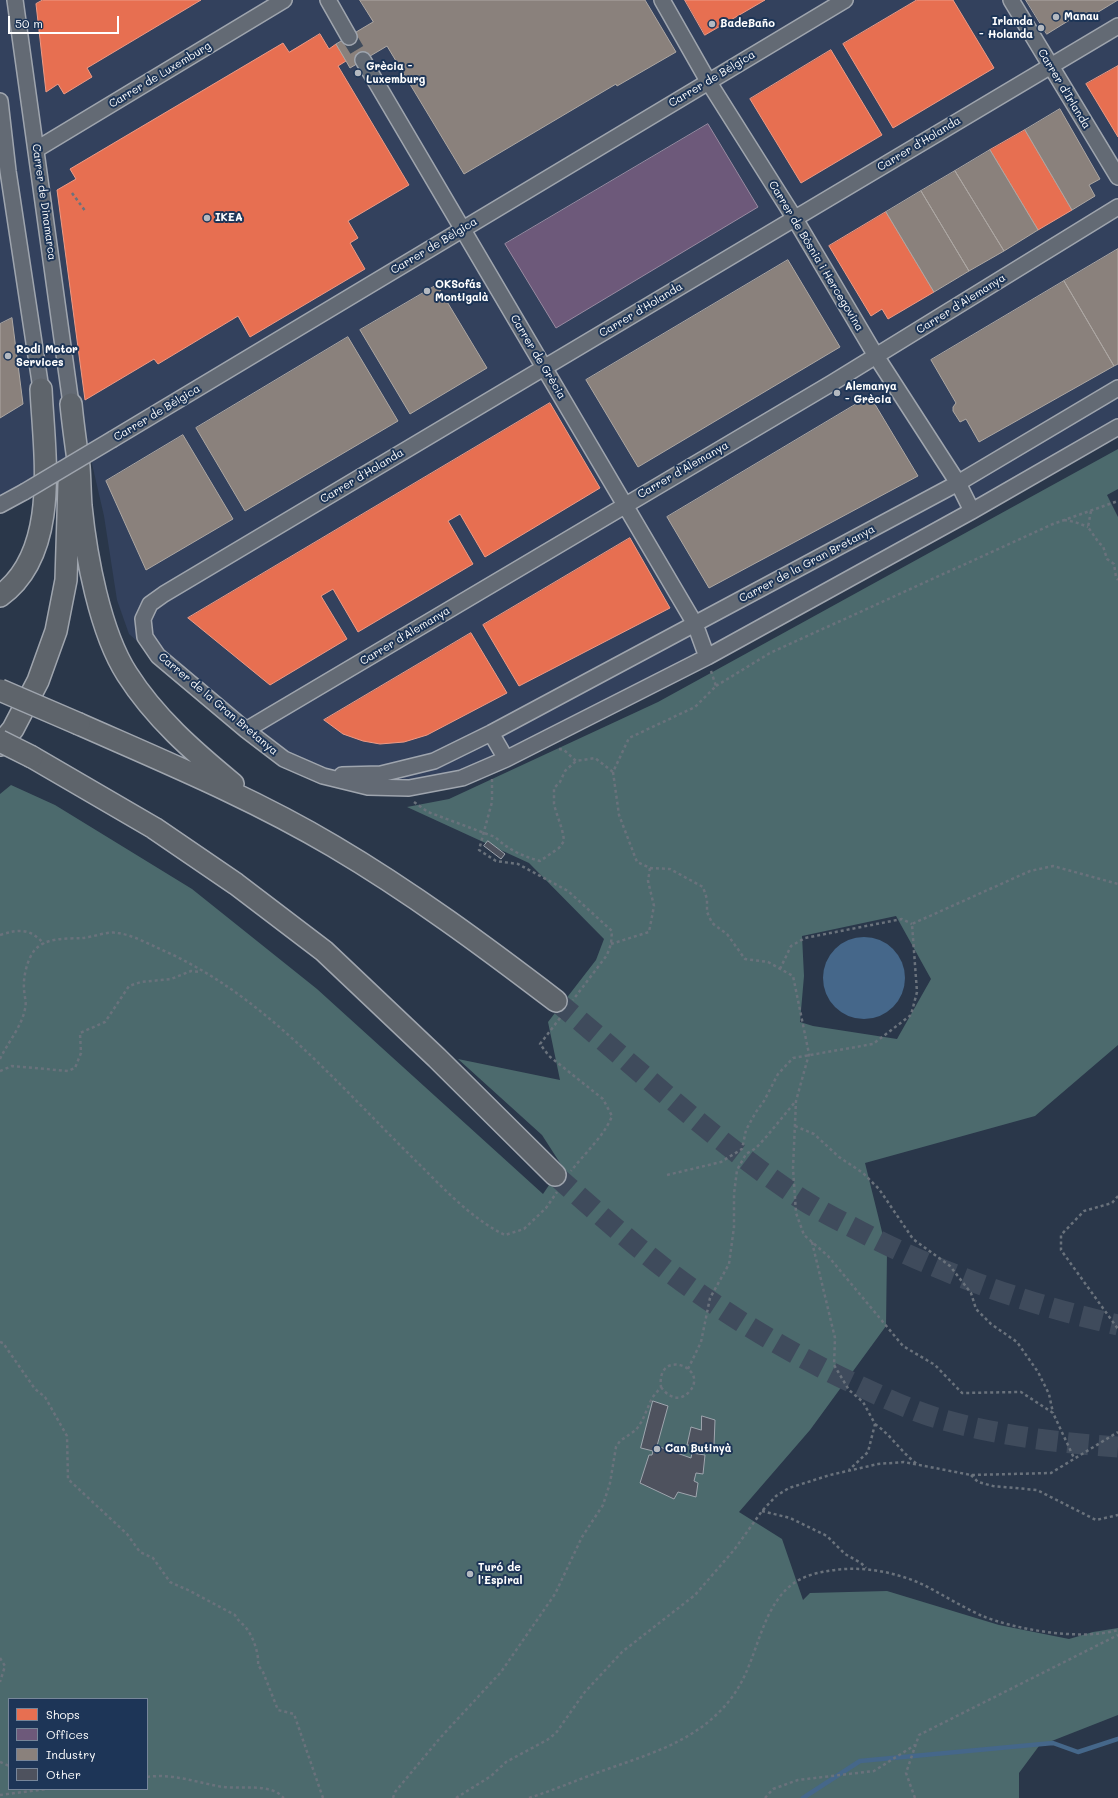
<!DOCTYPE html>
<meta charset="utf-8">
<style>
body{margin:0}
#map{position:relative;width:1118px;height:1798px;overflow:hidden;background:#2a374a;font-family:Mali,sans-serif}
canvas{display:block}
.legend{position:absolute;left:8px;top:1698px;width:140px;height:92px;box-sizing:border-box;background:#1d3557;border:1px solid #77869a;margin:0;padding:5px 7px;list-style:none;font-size:12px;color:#fff}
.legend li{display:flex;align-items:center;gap:8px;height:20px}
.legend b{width:20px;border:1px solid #77869a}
.scale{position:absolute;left:8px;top:16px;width:111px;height:18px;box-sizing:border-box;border:2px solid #fff;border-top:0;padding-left:5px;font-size:12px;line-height:14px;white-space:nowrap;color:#fff;-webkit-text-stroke:3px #1d3557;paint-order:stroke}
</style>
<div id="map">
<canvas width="1118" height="1798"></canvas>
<ul class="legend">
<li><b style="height:11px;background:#e76f51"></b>Shops</li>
<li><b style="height:11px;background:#6d597a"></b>Offices</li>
<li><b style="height:11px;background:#8a817c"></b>Industry</li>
<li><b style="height:11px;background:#4e525e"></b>Other</li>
</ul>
<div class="scale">50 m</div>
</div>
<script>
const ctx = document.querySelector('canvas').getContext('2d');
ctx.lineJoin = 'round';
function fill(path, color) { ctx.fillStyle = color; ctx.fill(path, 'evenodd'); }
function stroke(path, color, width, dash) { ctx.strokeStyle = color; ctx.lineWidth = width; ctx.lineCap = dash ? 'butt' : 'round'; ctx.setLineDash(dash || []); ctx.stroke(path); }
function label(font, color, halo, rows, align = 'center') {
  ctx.font = font + ' Mali,sans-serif'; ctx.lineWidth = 4; ctx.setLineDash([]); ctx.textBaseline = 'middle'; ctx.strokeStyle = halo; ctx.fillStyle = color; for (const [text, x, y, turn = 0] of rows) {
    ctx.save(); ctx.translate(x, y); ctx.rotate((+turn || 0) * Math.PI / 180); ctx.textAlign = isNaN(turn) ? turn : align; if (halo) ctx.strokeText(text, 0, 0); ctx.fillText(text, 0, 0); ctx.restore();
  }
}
const built = new Path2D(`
 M 0,0 L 1118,0 L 1118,428 L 979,507 L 471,770 L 388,784 L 310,765 L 250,739 L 129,634 L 117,600 L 104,516 L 90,455 L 0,499 Z`);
const green = new Path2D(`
 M 1118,449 L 1118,489 L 1107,495 L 1118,517 L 1118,1045 L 1035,1116 L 865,1163 L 887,1252 L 886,1326 L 810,1430 L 739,1512 L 782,1539 L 803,1600 L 810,1593 L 887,1591 L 999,1625 L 1069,1639 L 1093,1632 L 1118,1628 L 1118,1715 L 1039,1746 L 1019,1773 L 1019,1798 L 0,1798 L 0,794 L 11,785 L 55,805 L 192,889 L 317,989 L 543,1194 L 562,1166 L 542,1135 L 458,1059 L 560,1080 L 548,1022 L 596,960 L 604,939 L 529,863 L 407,807 L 449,799 L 658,702 ZM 896,916 L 931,979 L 897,1039 L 813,1026 L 800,1022 L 804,976 L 802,936 ZM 9,1699 L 147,1699 L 147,1789 L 9,1789 Z`);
const water = new Path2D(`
 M823 978a41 41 0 1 1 82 0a41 41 0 1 1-82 0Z`);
const shops = new Path2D(`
 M 43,0 L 201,0 L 87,68 L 92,77 L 64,94 L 58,84 L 46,92 L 36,4 Z
 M 685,0 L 765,0 L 705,35 Z
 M 917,0 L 953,0 L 994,68 L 893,128 L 843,44 Z
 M 320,34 L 329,49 L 336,44 L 342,54 L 346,61 L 338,66 L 409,185 L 348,221 L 358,238 L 350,243 L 365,269 L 250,337 L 238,316 L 158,364 L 154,359 L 85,400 L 57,190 L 76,179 L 70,169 L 283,43 L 289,52 Z
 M 831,50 L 882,135 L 801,183 L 750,99 Z
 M 1118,66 L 1118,137 L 1086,84 Z
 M 1025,130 L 1072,210 L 1038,230 L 990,150 Z
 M 886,212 L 934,292 L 888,319 L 882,309 L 871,316 L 829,246 Z
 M 550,403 L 600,488 L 485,557 L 460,514 L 448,521 L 473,564 L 358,632 L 333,589 L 321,596 L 347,639 L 270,685 L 188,618 Z
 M 630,538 L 670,608 L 519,686 L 483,625 Z
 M 471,633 L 507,693 L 427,735 L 404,742 L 380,744 L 363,741 L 343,734 L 324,720 Z`);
const offices = new Path2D(`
 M 708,124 L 758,207 L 556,328 L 505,244 Z`);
const industry = new Path2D(`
 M 360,0 L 645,0 L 676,52 L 617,86 L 616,84 L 464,174 L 387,46 L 350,68 L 346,61 L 336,44 L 373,22 Z
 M 1026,0 L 1118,0 L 1085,20 L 1081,13 L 1047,34 Z
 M 1060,109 L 1100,179 L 1089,185 L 1095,196 L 1072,210 L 1025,130 Z
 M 990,150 L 1038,230 L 1004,251 L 955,171 Z
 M 955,171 L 1004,251 L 969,271 L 921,191 Z
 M 921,191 L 969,271 L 934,292 L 886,212 Z
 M 1118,249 L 1118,364 L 1114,366 L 1064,281 Z
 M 788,260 L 840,347 L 638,467 L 586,380 Z
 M 1064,281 L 1114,366 L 979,442 L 966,419 L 960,422 L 953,411 L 953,407 L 956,403 L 931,360 Z
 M 437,285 L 487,368 L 410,414 L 360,330 Z
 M 12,318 L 23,404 L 0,418 L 0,324 Z
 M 348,337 L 398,421 L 245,511 L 196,428 Z
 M 870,396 L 918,476 L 709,588 L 667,517 Z
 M 183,435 L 233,519 L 146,570 L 106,481 Z`);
const stream = new Path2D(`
 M 803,1798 L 860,1761 L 1053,1743 L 1078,1752 L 1118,1739`);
const building = new Path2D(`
 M 488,841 L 505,854 L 501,859 L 484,846 Z
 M 653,1401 L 668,1406 L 657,1446 L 691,1458 L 692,1453 L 705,1455 L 703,1474 L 696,1473 L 694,1481 L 698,1483 L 696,1497 L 678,1492 L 674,1499 L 640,1483 L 649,1455 L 652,1455 L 653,1451 L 641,1448 Z
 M 702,1416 L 715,1420 L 714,1446 L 687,1445 L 691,1427 L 701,1430 Z`);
const minorTunnel = new Path2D(`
 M 349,37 L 363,60`);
const highwayTunnel = new Path2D(`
 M 556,1001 C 638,1068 714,1142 803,1200 C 819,1210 836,1219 852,1227 C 936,1272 1026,1304 1118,1325
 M 555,1175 C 599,1214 643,1254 691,1288 C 743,1325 799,1358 857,1385 C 883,1397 910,1410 937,1418 C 995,1435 1058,1443 1118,1447`);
const path = new Path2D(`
 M 72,193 L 86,212
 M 1091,511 L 1088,527 L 1099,543 L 1103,546 L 1107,559 L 1114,564 L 1116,577 L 1118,580
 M 1064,520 L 1075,522 L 1088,527
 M 711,671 L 716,686 L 695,707 L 629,738 L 613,772 L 619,815 L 637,862 L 650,868 L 670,869 L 703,887 L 707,899 L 707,912 L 712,923 L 727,934 L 745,959 L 768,962 L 793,976 L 809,1054 L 796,1101 L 793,1168 L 796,1213 L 804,1235 L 828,1256 L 903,1346 L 935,1365 L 962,1393 L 1021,1392 L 1053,1413 L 1074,1458
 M 716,686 L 770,653 L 1053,524 L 1118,501
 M 559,749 L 564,750 L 576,761 L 595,758 L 613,772
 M 492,779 L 492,802 L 479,850 L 496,861 L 518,864 L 568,891 L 612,931 L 611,944 L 607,955 L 573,1000
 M 414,802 L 428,812 L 495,837 C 509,850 522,856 540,861 L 559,848 L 564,841 C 563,828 557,817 554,804 C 554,799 554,793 554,788 L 560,782 L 565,771 L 576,761
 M 0,935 C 19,929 30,928 44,944
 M 611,944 L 649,932 L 654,906 L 648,881 L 650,868
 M 780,969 L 791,946 L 805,938 L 902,919 L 912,924
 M 560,1018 L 540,1044 L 549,1056 L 603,1099 L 612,1116 C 605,1135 584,1154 571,1171
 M 0,1059 C 8,1042 21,1028 25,1009 C 27,1003 24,995 24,988 C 23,978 27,960 34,951 C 44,937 67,939 83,938 C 94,937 107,931 118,933 C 132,935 147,943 160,949 C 264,994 339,1086 419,1164 C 444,1189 473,1220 505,1235 L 524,1229 L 546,1208 L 557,1192
 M 0,1071 L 12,1066 L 68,1071 L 75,1068 L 81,1053 L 80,1033 L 105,1022 L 129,986 L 141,982 L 171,979 L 191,971 L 201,972
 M 795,1126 L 814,1134 L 839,1157 L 863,1173 L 879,1189 L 913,1239 L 950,1266 L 971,1293 L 976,1309 L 991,1324 L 1017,1342 L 1038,1372 L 1049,1394 L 1053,1413
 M 667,1175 L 721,1162 L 742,1149 L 746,1130 L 756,1112 L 764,1101 L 778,1074 L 793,1058 L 873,1044 L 911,1015 L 917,992 L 912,924 L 1030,871 L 1053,866 L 1118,884
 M 1118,1196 L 1112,1203 L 1084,1211 L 1061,1235 L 1061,1250 L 1118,1329
 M 812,1242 L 835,1338 L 834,1365 L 849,1390 L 863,1402 L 875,1424 L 868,1452 L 849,1470
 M 0,1342 L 3,1343 L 35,1389 L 45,1397 L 67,1436 L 68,1479 L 127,1534 L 140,1552 L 153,1558 L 170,1582 L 190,1591 L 235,1615 C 238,1621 243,1624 247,1629 C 254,1639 259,1654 258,1665 L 263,1672 L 278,1710 L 294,1714 L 323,1798
 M 688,1369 L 701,1342 L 710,1298 L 729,1264 L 734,1227 L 734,1194 L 737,1170 L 746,1154 L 756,1148 L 767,1136 L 795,1102
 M 875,1424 C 891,1435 901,1452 917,1464
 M 971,1475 L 978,1482 L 993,1486 L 1037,1490 L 1096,1520 L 1118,1515
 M 762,1511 L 790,1518 L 827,1536 L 845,1554 L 861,1563 L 866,1568
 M 0,1658 L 5,1666 L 0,1682
 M 0,1762 L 9,1766
 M 147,1777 C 173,1773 198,1783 223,1787 C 240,1789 257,1785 274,1791 C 278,1792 281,1796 284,1798
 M 0,1795 L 47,1789
 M 393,1798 L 395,1792 L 440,1738 L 501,1672 L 555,1594 L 582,1537 L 603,1505 L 610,1483 L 616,1447 L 620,1441 L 636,1430 L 642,1421 L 652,1398 L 661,1387 C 656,1347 711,1368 689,1392 C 679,1403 667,1396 661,1387
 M 456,1798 L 491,1776 L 506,1762 L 547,1740 L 556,1733 L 584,1693 L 622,1652 L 695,1595 L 734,1550 L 762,1511 L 776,1496 L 789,1488 L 830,1475 L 878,1464 L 904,1462 L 971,1475 L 1051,1473 L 1118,1432
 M 529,1798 C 554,1790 577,1780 602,1771 C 641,1757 684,1745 715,1716 C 727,1705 737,1692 744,1677 C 762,1640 767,1586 814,1574 C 851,1564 889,1569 924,1585 C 943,1595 961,1606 980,1615 C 1016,1630 1081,1641 1118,1630
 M 765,1798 L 773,1789 L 798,1780 L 874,1771 L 915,1745
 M 915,1798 L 906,1773 L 919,1735 L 1118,1635`);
const minor = new Path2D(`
 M 15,0 L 71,404
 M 328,0 L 349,37
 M 662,0 L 708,81 L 795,219 L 876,356 L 958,483 L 972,511
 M 1011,0 L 1118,177
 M 1118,26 L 164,594 L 150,604 L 143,619 L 145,637 L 158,656 L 246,730 L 284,759 L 323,776 L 368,787 L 409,788 L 462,778 L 506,759 L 707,657 L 972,511 L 1118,427
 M 363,60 L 695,624 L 707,657
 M 0,101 L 8,171 L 41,389
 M 37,149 L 284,0
 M 113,439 L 845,0
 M 0,505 L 24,492
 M 246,730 L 832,383 L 1118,207
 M 491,733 L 506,759
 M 342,775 L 381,774 L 434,761 L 491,733 L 958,483 L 1118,388`);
const highway = new Path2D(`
 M 71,404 C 73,425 76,446 79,467 C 80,480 80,493 81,506 C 86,556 100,632 127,674 C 155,718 193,751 233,784
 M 0,596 C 61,552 44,453 41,389
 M 79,724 C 165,762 252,798 333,846 C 411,892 484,946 556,1001
 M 0,745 L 13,729 L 38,681 L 56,631 L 66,580 L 69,484
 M 32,757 L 154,828 L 236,884 L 324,951 L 437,1058 L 555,1175`);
const minorBridge = new Path2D(`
 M 24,492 L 113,439`);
const highwayBridge = new Path2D(`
 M 0,690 L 79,724
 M 0,741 L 32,757`);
const markers = [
 [1056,17,4,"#b4b9c0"],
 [712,24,4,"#b4b9c0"],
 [1041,28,4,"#b4b9c0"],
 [358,73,4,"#b4b9c0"],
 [207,218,4,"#b4b9c0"],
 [427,291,4,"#b4b9c0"],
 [8,356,4,"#b4b9c0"],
 [837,393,4,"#b4b9c0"],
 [657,1449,4,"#b4b9c0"],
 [470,1574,4,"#b4b9c0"]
];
const poiNames = [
 ["Manau",1064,17],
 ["Irlanda",1033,22,"right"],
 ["- Holanda",1033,35,"right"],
 ["BadeBaño",720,24],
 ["Grècia -",366,67],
 ["Luxemburg",366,80],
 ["IKEA",215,218],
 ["OKSofás",435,285],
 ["Montigalà",435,298],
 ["Rodi Motor",16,350],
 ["Services",16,363],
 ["Alemanya",845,387],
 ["- Grècia",845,400],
 ["Can Butinyà",665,1449],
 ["Turó de",478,1568],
 ["l'Espiral",478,1581]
];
const streetNames = [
 ["Carrer de Luxemburg",160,75,-31],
 ["Carrer de Bèlgica",712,79,-31],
 ["Carrer d'Irlanda",1064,89,59],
 ["Carrer d'Holanda",919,144,-31],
 ["Carrer de Dinamarca",44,202,82],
 ["Carrer de Bèlgica",434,246,-31],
 ["Carrer de Bòsnia i Hercegovina",816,256,59],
 ["Carrer d'Alemanya",961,304,-32],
 ["Carrer d'Holanda",641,310,-31],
 ["Carrer de Grècia",538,357,59],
 ["Carrer de Bèlgica",157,413,-31],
 ["Carrer d'Alemanya",683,470,-30],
 ["Carrer d'Holanda",362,476,-31],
 ["Carrer de la Gran Bretanya",807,564,-28],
 ["Carrer d'Alemanya",405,636,-31],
 ["Carrer de la Gran Bretanya",218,704,40]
];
fill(built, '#33415d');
fill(green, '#4c6a6d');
fill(water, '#45678a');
fill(shops, '#e76f51');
stroke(shops, '#ee9a85', 1);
fill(offices, '#6d597a');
stroke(offices, '#998ba2', 1);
fill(industry, '#8a817c');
stroke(industry, '#ada7a3', 1);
stroke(stream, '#45678a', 4.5);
fill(building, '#4e525e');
stroke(building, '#9fa5ae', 1);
stroke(minorTunnel, '#3f4b5c', 15, [15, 8]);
stroke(highwayTunnel, '#3f4b5c', 21, [21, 10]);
stroke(minor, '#9fa5ae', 18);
stroke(highway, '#9fa5ae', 24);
stroke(path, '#6a727c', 2.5, [3, 3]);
stroke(minor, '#636a74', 15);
stroke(highway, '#5e646b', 21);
stroke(minorBridge, '#9fa5ae', 18, []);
stroke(highwayBridge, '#9fa5ae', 24, []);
stroke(minorBridge, '#636a74', 15);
stroke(highwayBridge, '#5e646b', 21);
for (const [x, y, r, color] of markers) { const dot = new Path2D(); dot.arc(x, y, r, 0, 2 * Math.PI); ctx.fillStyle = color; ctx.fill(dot); stroke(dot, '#1d3557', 1.5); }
label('bold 11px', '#fff', '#1d3557', poiNames, 'left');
label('11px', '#fff', '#1d3557', streetNames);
</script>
